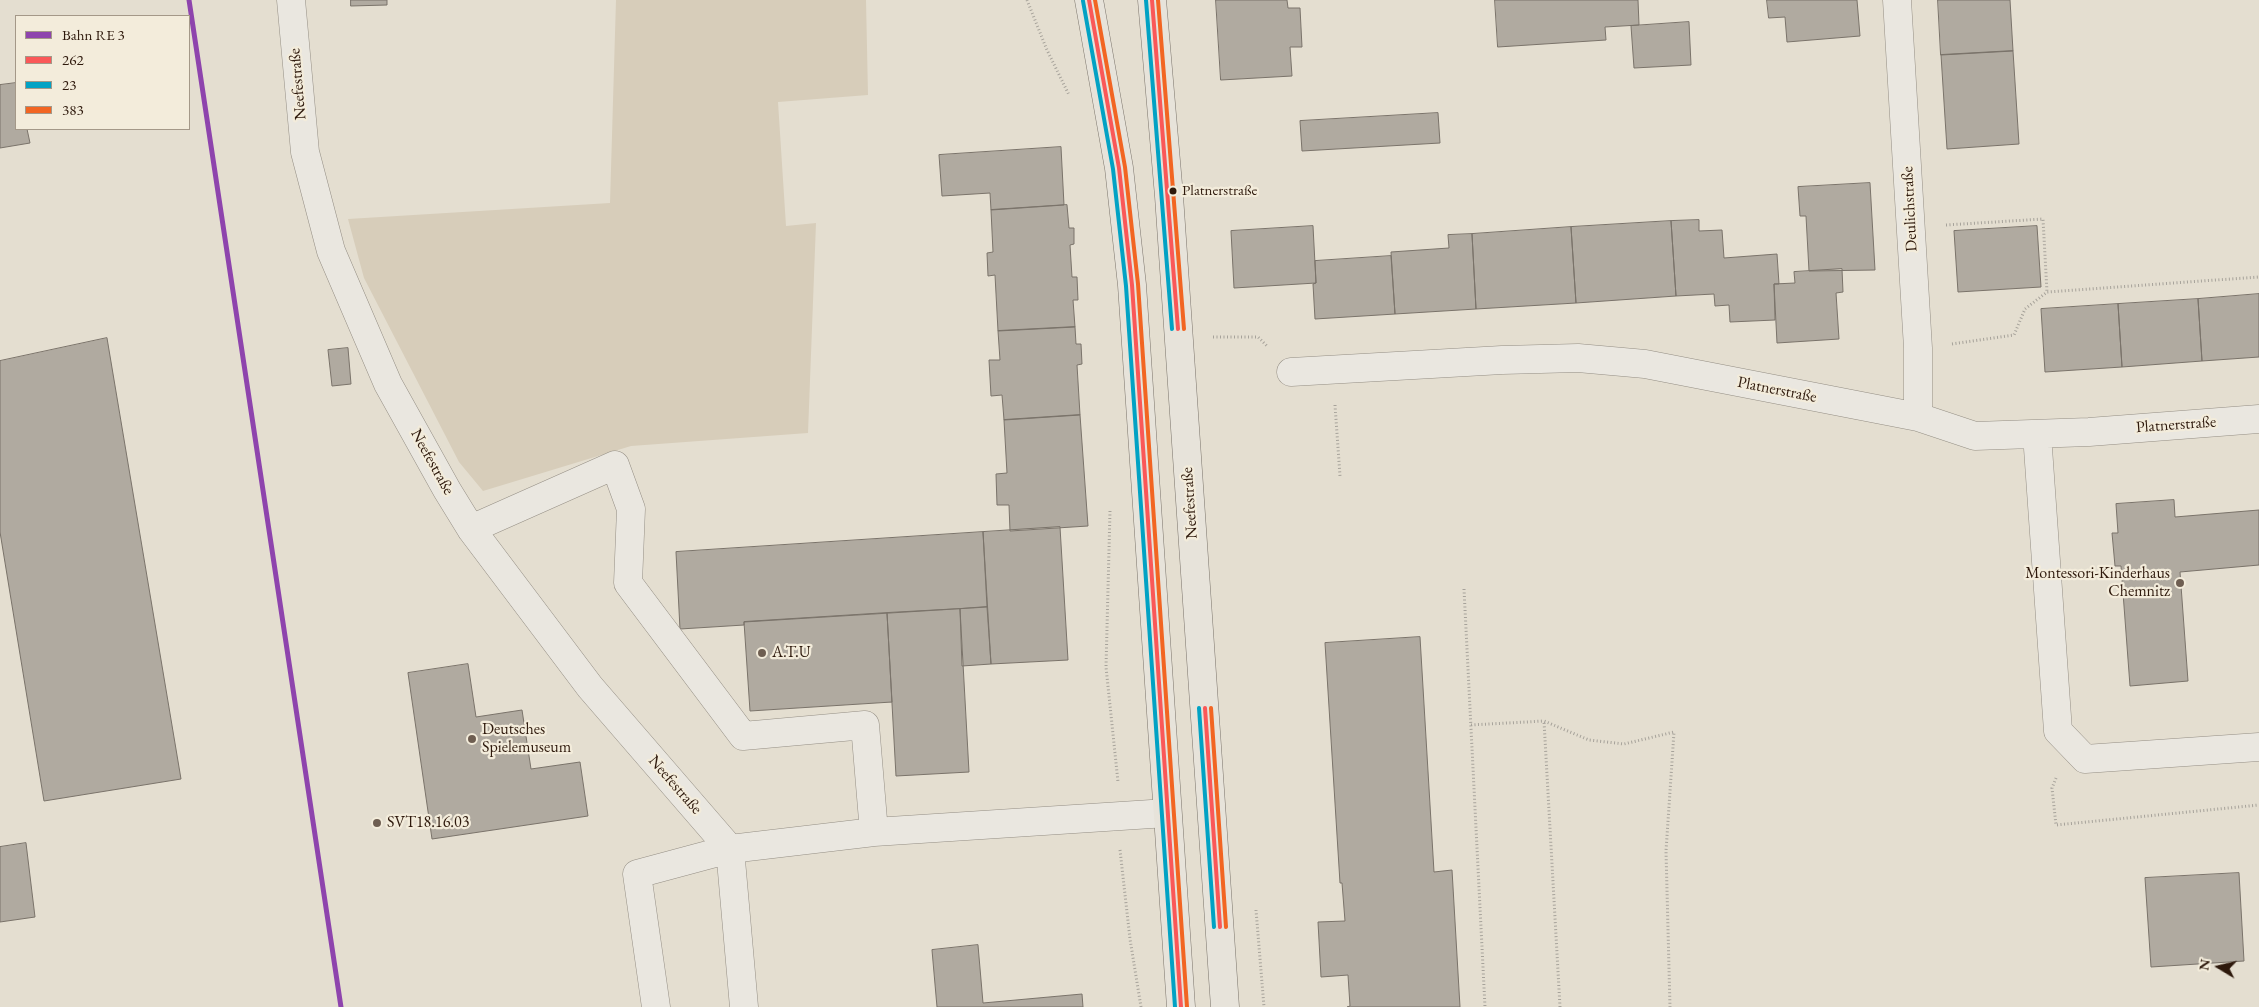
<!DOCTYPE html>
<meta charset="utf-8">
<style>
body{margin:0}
#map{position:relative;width:2259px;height:1007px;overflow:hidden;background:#e4ded0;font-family:"EB Garamond",serif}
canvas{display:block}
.legend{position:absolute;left:15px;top:15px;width:175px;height:115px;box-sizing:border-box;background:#f3ecdb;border:1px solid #a49888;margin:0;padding:6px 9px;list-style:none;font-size:15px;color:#2e190c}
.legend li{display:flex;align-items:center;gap:10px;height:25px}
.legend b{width:25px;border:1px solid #a49888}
.north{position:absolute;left:2194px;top:942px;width:50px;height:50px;-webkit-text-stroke:4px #f3ecdb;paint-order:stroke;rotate:279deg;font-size:14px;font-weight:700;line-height:20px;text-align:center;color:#2e190c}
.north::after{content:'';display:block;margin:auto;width:18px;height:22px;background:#2e190c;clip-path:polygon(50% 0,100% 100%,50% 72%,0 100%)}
</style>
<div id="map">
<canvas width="2259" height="1007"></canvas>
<ul class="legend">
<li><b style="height:6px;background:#8e44ad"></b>Bahn RE 3</li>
<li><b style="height:6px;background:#fa5858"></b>262</li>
<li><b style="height:6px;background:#02a2c4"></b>23</li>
<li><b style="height:6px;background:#f26522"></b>383</li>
</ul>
<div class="north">N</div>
</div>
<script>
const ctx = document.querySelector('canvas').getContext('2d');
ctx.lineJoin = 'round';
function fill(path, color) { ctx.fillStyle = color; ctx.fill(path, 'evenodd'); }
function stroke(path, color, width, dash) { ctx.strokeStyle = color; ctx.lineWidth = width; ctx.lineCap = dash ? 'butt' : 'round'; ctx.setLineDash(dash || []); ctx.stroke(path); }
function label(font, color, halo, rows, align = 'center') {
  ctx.font = font + ' "EB Garamond",serif'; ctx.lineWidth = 4.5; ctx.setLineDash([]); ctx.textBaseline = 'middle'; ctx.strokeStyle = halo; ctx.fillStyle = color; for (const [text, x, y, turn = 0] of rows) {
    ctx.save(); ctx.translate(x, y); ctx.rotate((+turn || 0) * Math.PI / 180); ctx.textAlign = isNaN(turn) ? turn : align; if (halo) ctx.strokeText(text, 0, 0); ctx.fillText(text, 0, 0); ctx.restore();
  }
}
const green = new Path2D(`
 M 616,0 L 866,0 L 868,95 L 778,102 L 786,226 L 816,223 L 808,433 L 631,446 L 483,491 L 459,462 L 364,278 L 348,219 L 610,203 Z`);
const building = new Path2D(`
 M 351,0 L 387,0 L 387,5 L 351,6 Z
 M 1216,0 L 1287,0 L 1288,8 L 1300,8 L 1302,47 L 1290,47 L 1292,76 L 1221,80 Z
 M 1495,0 L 1638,0 L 1639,25 L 1605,27 L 1606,40 L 1498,47 Z
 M 1767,0 L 1857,0 L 1860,36 L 1787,42 L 1785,17 L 1769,18 Z
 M 1938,0 L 2010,0 L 2013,51 L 1941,55 Z
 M 1689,22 L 1691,65 L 1634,68 L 1631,26 Z
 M 2013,51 L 2019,144 L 1947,149 L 1941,55 Z
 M 16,83 L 16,129 L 27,129 L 30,143 L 0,148 L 0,85 Z
 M 1438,113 L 1440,143 L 1302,151 L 1300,121 Z
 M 1061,147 L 1064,205 L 991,210 L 990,193 L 942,196 L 939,155 Z
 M 1870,183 L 1875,270 L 1809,271 L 1806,216 L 1800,216 L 1798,187 Z
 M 1067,205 L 1069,228 L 1074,228 L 1074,244 L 1070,245 L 1072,277 L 1077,277 L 1078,300 L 1073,300 L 1075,327 L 998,331 L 995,275 L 988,276 L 987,253 L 993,252 L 991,210 Z
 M 1699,220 L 1699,231 L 1722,230 L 1724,258 L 1777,254 L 1779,284 L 1774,284 L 1775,320 L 1730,322 L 1729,305 L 1715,306 L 1714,294 L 1676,296 L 1671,221 Z
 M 1671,221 L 1676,296 L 1576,303 L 1571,227 Z
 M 1313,226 L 1316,283 L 1234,288 L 1231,231 Z
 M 2037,226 L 2041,287 L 1958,292 L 1954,231 Z
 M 1571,227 L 1576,303 L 1476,309 L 1472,234 Z
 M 1472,234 L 1476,309 L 1395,314 L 1391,252 L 1449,248 L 1448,235 Z
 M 1391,256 L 1395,314 L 1315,319 L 1313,284 L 1316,283 L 1315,261 Z
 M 1842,269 L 1843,292 L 1836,293 L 1839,339 L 1777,343 L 1774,284 L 1795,283 L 1794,272 Z
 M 2259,294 L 2259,357 L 2202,361 L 2198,299 Z
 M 2198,299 L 2202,361 L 2122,367 L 2118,304 Z
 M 2118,304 L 2122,367 L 2045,372 L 2041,309 Z
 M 1075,327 L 1076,344 L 1081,344 L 1082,364 L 1077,365 L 1080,415 L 1004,420 L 1002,395 L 991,396 L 989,360 L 1000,360 L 998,331 Z
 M 107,338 L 181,779 L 44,801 L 0,532 L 0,361 Z
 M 348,348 L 351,384 L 332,386 L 328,350 Z
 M 1080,415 L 1088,526 L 1010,531 L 1009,505 L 997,505 L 996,474 L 1007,473 L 1004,420 Z
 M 2174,500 L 2175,517 L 2259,510 L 2259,565 L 2180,572 L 2188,681 L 2130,686 L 2121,566 L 2115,566 L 2112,533 L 2118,533 L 2116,504 Z
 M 1060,527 L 1068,660 L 991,664 L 983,532 Z
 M 983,532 L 987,607 L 744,622 L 744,625 L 680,629 L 676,552 Z
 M 987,607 L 991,664 L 962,666 L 960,609 Z
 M 960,609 L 969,772 L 896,776 L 887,613 Z
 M 887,613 L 892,702 L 750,711 L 744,622 Z
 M 1420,637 L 1434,872 L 1452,870 L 1460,1007 L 1347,1007 L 1350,1006 L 1348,975 L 1321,977 L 1318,922 L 1345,921 L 1342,883 L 1340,883 L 1325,643 Z
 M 468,664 L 476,717 L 522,710 L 531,769 L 580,762 L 588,816 L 432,839 L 408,673 Z
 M 26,843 L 35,917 L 0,922 L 0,847 Z
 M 2239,873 L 2244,961 L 2151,967 L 2145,878 Z
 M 978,945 L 983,1003 L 1082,994 L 1083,1007 L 937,1007 L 932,950 Z`);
const path = new Path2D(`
 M 1027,0 L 1047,50 L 1069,95
 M 1946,225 L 2043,219 L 2047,292
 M 1213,337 L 1258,337 L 1268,347
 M 1952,344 L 2014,335 L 2025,309 L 2047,292 L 2259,277
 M 1335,405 L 1340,476
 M 1110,511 L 1106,667 L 1118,782
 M 1464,589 L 1485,1007
 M 1471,725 L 1544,721
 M 2056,778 L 2052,788 L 2056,825 L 2259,805
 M 1120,850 L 1130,939 L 1141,1007
 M 1256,910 L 1264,1007
 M 1560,1007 L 1544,721 L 1589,740 L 1624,744 L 1674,732 L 1666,851 L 1670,1007`);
const minor = new Path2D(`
 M 291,0 L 305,152 L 331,251 L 388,384 L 447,490 L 471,529 L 590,687 L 730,849 L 874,832 L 1167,813
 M 1897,0 L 1918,348 L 1918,417
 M 1291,372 L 1502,360 L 1578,358 L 1645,364 L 1918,417 L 1975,436 L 2089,432 L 2259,419
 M 2037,434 L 2058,731 L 2085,759 L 2259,747
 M 471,529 L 615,465 L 631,509 L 628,583 L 743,736 L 865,725 L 874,832
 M 656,1007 L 637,874 L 730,849 L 744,1007`);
const major = new Path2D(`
 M 1089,0 L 1119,168 L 1132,285 L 1181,1007
 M 1152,0 L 1169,196 L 1225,1007`);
const bus1 = new Path2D(`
 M 1089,0 L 1119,168 L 1132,285 L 1181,1007
 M 1152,0 L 1178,329
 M 1205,708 L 1220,927`);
const bus2 = new Path2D(`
 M 1146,0 L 1172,329
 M 1083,1 L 1113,169 L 1126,286 L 1175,1007
 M 1199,708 L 1214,927`);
const bus3 = new Path2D(`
 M 1095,0 L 1125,167 L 1138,284 L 1187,1007
 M 1158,0 L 1184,329
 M 1211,708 L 1226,927`);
const rail1 = new Path2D(`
 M 189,0 L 341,1007`);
const markers = [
 [1173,191,4.5,"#2e190c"],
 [2180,583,5,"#6e5e51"],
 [762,653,5,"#6e5e51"],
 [472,739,5,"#6e5e51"],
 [377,823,5,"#6e5e51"]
];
const busNames = [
 ["Platnerstraße",1182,191]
];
const streetNames = [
 ["Neefestraße",298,84,-95],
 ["Deulichstraße",1910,209,-93],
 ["Platnerstraße",1777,390,11],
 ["Platnerstraße",2176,425,-4],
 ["Neefestraße",432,462,61],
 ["Neefestraße",1190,503,-94],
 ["Neefestraße",675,785,49]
];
const poiNames = [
 ["Montessori-Kinderhaus",2170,574,"right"],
 ["Chemnitz",2170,592,"right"],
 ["A.T.U",772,653],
 ["Deutsches",482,730],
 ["Spielemuseum",482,748],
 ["SVT18.16.03",387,823]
];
fill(green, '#d7cdba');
fill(building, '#b0aaa0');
stroke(building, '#7a736a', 1);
stroke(minor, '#948e84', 29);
stroke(major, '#7a736a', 29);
stroke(path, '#a6a29a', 3, [1, 2.5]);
stroke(minor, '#eae7e0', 28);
stroke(major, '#e7e3da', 28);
stroke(bus1, '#fa5858', 4);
stroke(bus2, '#02a2c4', 4);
stroke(bus3, '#f26522', 4);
stroke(rail1, '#8e44ad', 5);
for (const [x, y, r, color] of markers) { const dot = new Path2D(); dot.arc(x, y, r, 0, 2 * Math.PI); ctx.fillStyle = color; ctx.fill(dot); stroke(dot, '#f3ecdb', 2); }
label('15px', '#2e190c', '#f3ecdb', busNames, 'left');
label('16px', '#2e190c', '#f3ecdb', streetNames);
label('16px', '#2e190c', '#f3ecdb', poiNames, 'left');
</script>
